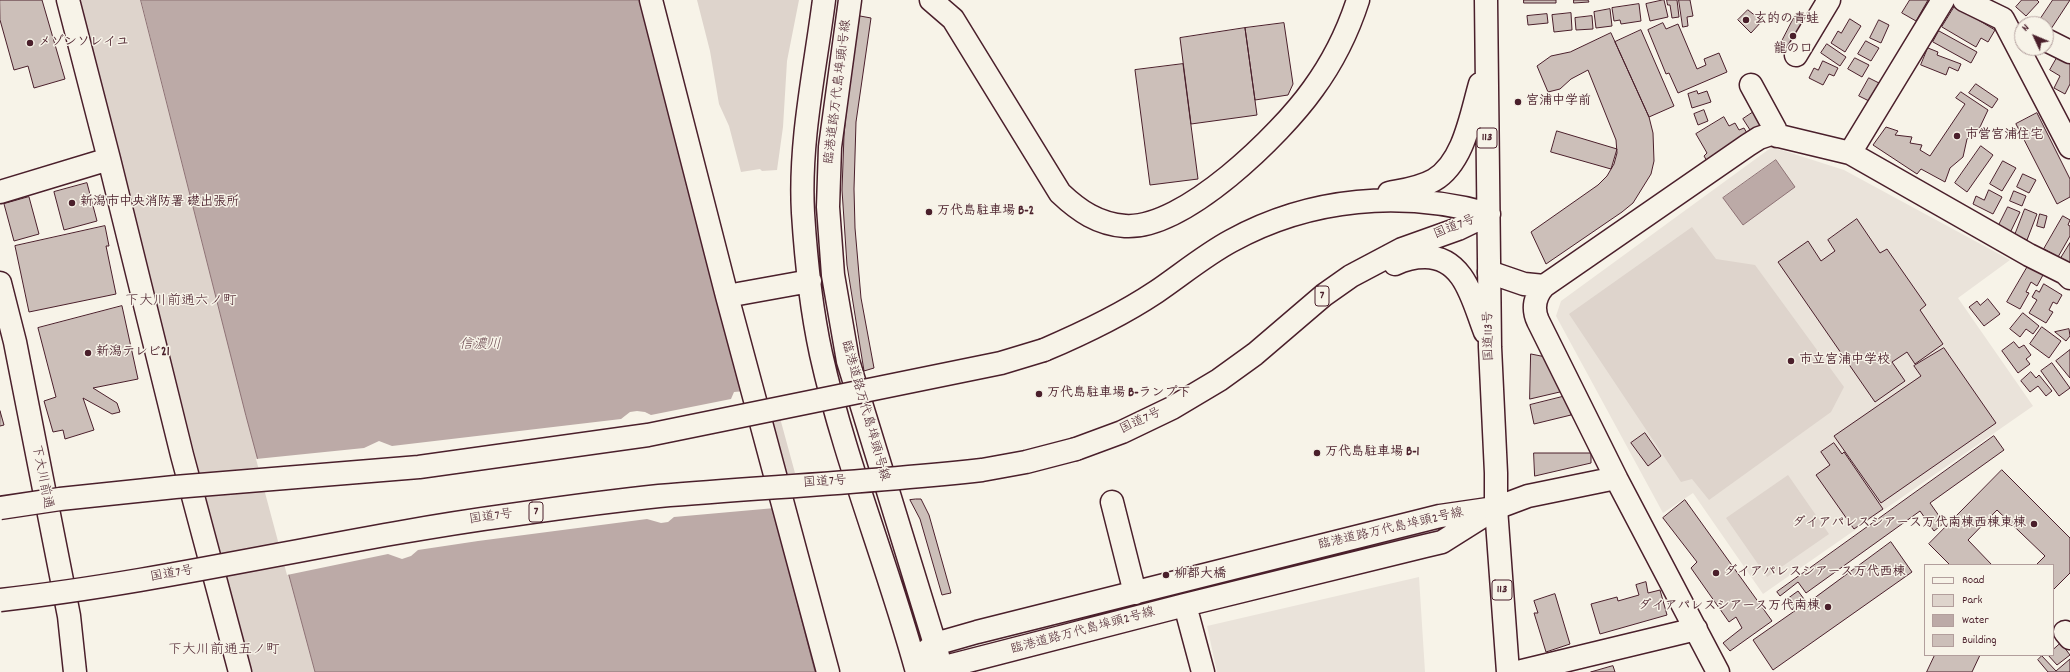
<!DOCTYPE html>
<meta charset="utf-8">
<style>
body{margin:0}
#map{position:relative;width:2070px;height:672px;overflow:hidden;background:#f7f3e8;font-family:Dekko,sans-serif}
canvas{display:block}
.legend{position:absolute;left:1924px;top:564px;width:130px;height:92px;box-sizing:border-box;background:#f7f3e8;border:1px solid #b29e9c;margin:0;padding:5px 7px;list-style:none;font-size:12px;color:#4a1f2b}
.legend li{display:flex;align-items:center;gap:8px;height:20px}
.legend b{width:20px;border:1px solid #b29e9c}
.north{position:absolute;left:2014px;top:16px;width:40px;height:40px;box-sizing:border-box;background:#f7f3e8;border:1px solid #b29e9c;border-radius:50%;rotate:314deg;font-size:11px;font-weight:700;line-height:16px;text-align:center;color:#4a1f2b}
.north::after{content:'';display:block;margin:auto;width:14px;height:18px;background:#4a1f2b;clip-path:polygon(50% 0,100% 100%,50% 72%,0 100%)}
</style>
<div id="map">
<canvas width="2070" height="672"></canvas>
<ul class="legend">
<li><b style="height:5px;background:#f7f3e8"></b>Road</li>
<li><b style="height:11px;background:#ded4cc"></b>Park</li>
<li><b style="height:11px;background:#bcaaa7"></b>Water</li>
<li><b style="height:11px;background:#ccbfb9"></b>Building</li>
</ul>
<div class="north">N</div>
</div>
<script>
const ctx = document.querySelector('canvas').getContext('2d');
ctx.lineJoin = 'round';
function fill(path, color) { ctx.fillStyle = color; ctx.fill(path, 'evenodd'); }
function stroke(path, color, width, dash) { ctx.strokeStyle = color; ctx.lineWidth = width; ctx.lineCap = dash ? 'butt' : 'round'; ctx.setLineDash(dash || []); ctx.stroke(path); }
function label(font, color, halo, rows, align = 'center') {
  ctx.font = font + ' Dekko,"Klee One",sans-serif'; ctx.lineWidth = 3; ctx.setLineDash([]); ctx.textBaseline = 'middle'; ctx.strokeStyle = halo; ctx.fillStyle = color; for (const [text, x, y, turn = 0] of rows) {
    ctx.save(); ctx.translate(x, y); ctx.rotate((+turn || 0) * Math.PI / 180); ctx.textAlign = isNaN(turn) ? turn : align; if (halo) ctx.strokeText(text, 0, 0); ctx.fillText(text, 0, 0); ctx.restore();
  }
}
const built = new Path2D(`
 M 1772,147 L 1844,170 L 2010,260 L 1958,298 L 2033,406 L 1763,594 L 1693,493 L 1663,513 L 1556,316 L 1561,301 Z
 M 1419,577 L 1425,672 L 1217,672 L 1207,626 Z`);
const green = new Path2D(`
 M 78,0 L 141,0 L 267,491 L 780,418 L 795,473 L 650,488 L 281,544 L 315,672 L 250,672 L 119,155 Z
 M 697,0 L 799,0 L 787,61 L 783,127 L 777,170 L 762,171 L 760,169 L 741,172 L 729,126 L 719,104 L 710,51 Z
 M 1692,227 L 1716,259 L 1755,265 L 1844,387 L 1831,412 L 1709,500 L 1692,479 L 1681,482 L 1569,314 Z
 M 1788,475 L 1829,534 L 1767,577 L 1726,518 Z`);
const water = new Path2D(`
 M 141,0 L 643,0 L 815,672 L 315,672 L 246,416 Z
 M 1776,160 L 1795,187 L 1743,225 L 1723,198 Z`);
const pier = new Path2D(`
 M 745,391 L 775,508 L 674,517 L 668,522 L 661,523 L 647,519 L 478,541 L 418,550 L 411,556 L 402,559 L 388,554 L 287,575 L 256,459 L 364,448 L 379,441 L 392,446 L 621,419 L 630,412 L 637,411 L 645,412 L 651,415 L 731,399 L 734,392 Z`);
const building = new Path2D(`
 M 0,0 L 42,0 L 65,79 L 34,88 L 28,66 L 14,70 L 0,20 Z
 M 1524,0 L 1556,0 L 1556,3 L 1524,3 Z
 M 1574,0 L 1588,0 L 1589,2 L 1574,3 Z
 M 1664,0 L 1668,17 L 1650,21 L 1646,4 Z
 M 1667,0 L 1677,0 L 1679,17 L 1672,18 L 1670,5 L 1668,5 Z
 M 1679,0 L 1690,0 L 1693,16 L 1687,17 L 1688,26 L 1683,27 Z
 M 1910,0 L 1928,0 L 1916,21 L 1902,13 Z
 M 2022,0 L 2037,0 L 2039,2 L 2026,16 L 2016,7 Z
 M 2053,0 L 2070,0 L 2049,32 L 2046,30 L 2046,24 L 2037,24 Z
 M 1639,4 L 1641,21 L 1621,24 L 1620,20 L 1614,21 L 1612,8 Z
 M 1955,6 L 1995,30 L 1988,42 L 1981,38 L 1976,47 L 1942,27 Z
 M 1610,9 L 1612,26 L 1596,28 L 1594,12 Z
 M 1748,10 L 1762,21 L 1751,33 L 1738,20 Z
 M 1571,13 L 1572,30 L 1554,32 L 1552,15 Z
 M 1547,14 L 1548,23 L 1528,25 L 1527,16 Z
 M 1796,14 L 1806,19 L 1790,50 L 1780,45 Z
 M 860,16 L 871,18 L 856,122 L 854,189 L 855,228 L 861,298 L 874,368 L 864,371 L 847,265 L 842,190 L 844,135 L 849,81 Z
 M 1592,16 L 1593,29 L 1576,30 L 1575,18 Z
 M 1850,19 L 1861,26 L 1845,52 L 1831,43 L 1838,31 L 1841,33 Z
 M 1879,20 L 1889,25 L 1881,43 L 1870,38 Z
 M 1284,23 L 1293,84 L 1288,95 L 1255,100 L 1245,28 Z
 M 1663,23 L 1666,29 L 1678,24 L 1697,69 L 1706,65 L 1704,59 L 1719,53 L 1727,72 L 1678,93 L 1669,73 L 1666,74 L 1648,30 Z
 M 1245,28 L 1257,115 L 1191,124 L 1180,38 Z
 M 1641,30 L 1674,106 L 1649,117 L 1615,42 Z
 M 1939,31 L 1977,52 L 1971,63 L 1933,42 Z
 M 1611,33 L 1649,117 L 1653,133 L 1654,161 L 1651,174 L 1633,203 L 1622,212 L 1546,264 L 1531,232 L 1598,185 L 1607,176 L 1614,164 L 1617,153 L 1616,140 L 1588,70 L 1571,79 L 1560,89 L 1548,92 L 1537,66 L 1551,56 L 1570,52 Z
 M 1866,41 L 1879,48 L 1871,61 L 1858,54 Z
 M 1827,44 L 1846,57 L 1840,66 L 1821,53 Z
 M 1928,48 L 1938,52 L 1937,55 L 1961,64 L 1958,71 L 1949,67 L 1946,75 L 1921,65 Z
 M 2058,56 L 2070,63 L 2070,84 L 2065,94 L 2054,88 L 2060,76 L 2050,70 Z
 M 1855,58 L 1869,65 L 1862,77 L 1848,69 Z
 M 1823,61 L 1838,68 L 1834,76 L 1829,74 L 1823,85 L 1809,78 L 1814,68 L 1818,70 Z
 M 1183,64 L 1198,179 L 1150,185 L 1135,70 Z
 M 1869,78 L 1879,83 L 1869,101 L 1859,96 Z
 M 1976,84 L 1998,99 L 1992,108 L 1969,93 Z
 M 1697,91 L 1698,94 L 1707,91 L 1711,102 L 1692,108 L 1688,94 Z
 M 1961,92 L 1988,110 L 1980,127 L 1967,139 L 1963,157 L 1950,168 L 1945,182 L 1921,169 L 1917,174 L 1873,145 L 1886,127 L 1898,131 L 1895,135 L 1912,137 L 1910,143 L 1922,145 L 1920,150 L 1930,156 L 1965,104 L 1956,98 Z
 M 1704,110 L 1708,121 L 1698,125 L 1694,114 Z
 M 1755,111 L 1764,125 L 1752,133 L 1743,119 Z
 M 2037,113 L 2070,179 L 2070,197 L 2057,204 L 2016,124 Z
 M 1724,117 L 1729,126 L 1735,123 L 1739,130 L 1744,128 L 1748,135 L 1716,153 L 1718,157 L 1708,163 L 1704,156 L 1707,153 L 1696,134 Z
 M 1557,131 L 1617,149 L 1611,169 L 1551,152 Z
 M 1981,146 L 1993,155 L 1967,192 L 1955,183 Z
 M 2003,161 L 2016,168 L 2002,191 L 1990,184 Z
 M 2023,174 L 2036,180 L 2029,193 L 2017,187 Z
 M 87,183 L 97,221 L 64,230 L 54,192 Z
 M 1989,190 L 2002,197 L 1993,214 L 1973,204 L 1976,196 L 1984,200 Z
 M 2014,191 L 2026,196 L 2022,206 L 2010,201 Z
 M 29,197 L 39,234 L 14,241 L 4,204 Z
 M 2008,207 L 2020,212 L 2010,233 L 1998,227 Z
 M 2025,209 L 2037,214 L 2027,240 L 2015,235 Z
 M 2040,214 L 2047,216 L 2044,228 L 2037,226 Z
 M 2063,216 L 2070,220 L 2068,225 L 2070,226 L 2070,236 L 2058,257 L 2044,249 Z
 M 1857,219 L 1880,253 L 1887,249 L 1926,305 L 1920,310 L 1943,344 L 1915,364 L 1907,352 L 1892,362 L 1905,381 L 1875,402 L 1778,262 L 1808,241 L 1821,261 L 1835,251 L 1828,240 Z
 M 105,226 L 109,246 L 106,246 L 116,294 L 29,312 L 15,246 Z
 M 2070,243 L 2070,264 L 2061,258 Z
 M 2028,266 L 2043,275 L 2037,286 L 2031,282 L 2026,292 L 2029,293 L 2020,309 L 2007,302 Z
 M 2044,284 L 2062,295 L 2057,304 L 2053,302 L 2049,310 L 2053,312 L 2046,323 L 2029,313 L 2037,300 L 2032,297 L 2036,290 L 2039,292 Z
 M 1988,299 L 2000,314 L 1984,326 L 1969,307 L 1977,301 L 1980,305 Z
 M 122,306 L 138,379 L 93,388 L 117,403 L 120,412 L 112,414 L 83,398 L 94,430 L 65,439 L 63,430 L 53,432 L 44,401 L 56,397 L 38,328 Z
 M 2023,313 L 2039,326 L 2033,334 L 2026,329 L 2020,337 L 2010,329 Z
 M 2042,327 L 2061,341 L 2049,358 L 2030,344 Z
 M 2069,329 L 2070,336 L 2066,341 L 2055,332 Z
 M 2014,342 L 2019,348 L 2024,345 L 2031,355 L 2026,359 L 2030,364 L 2018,373 L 2002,351 Z
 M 1944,348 L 1996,423 L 1881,503 L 1834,436 L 1921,376 L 1914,366 Z
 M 2070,350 L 2070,378 L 2056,361 Z
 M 1531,354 L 1546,357 L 1564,391 L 1530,399 Z
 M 2052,363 L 2070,388 L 2059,396 L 2041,371 Z
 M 2031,372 L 2036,378 L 2039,375 L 2052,391 L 2046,396 L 2038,386 L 2030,392 L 2021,381 Z
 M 1566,396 L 1571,415 L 1534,424 L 1530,405 Z
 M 0,411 L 4,425 L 0,426 Z
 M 1645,433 L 1661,456 L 1648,466 L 1631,443 Z
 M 1994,436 L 2004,450 L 1930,503 L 1944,523 L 1934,531 L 1920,511 L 1806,593 L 1798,582 L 1780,596 L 1777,592 Z
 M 1834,443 L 1842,454 L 1844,452 L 1883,509 L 1854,529 L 1816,475 L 1830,465 L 1821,452 Z
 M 1534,453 L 1591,453 L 1591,463 L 1535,476 Z
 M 2002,470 L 2070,538 L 2070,573 L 2053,590 L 2053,565 L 2036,565 L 2045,556 L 1997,510 L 1968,540 L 1992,565 L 1950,565 L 1929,544 Z
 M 916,499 L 921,499 L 929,515 L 951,593 L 946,594 L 942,595 L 920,519 L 910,500 Z
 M 1685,500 L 1772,621 L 1730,651 L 1723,643 L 1742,628 L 1736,617 L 1729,622 L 1691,568 L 1697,562 L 1663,518 Z
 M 1891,542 L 1912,572 L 1773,670 L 1753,640 L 1796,610 L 1787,599 L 1798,591 L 1807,603 Z
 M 1646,582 L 1648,593 L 1660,590 L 1667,615 L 1600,634 L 1591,604 L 1617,597 L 1618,601 L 1639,595 L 1636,585 Z
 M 1555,594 L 1570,644 L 1546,652 L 1534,613 L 1538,613 L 1534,601 Z
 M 2061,643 L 2070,655 L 2057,665 L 2048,655 L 2053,655 L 2053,650 Z
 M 1935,655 L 1980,655 L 1972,672 L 1927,672 Z
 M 2042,656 L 2056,671 L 2070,659 L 2070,672 L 2048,672 L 2038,660 Z
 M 1613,666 L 1615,672 L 1591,672 Z`);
const minor = new Path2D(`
 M 68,0 L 109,159 L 182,455 L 240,672
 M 651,0 L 727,296 L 828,672
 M 824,0 C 815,70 799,142 803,213 C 806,260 811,308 821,354 C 845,462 888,565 917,672
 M 850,0 L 830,147 L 828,207 L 833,275 L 848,361 L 935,644 L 942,672
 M 931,0 L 953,19 L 1060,193 C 1079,211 1098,224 1125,226 C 1184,230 1281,134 1313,89 C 1332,63 1348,31 1358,0
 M 1964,0 L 2003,19 L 2070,147
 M 2046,40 L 2070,52
 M 1796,55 L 1829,0
 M 1751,85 L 1775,129 L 1777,136
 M 1850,153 L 1943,0
 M 0,192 L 109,159
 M 1489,272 L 1524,284 L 1544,286
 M 0,283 L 15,342 L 69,616 L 75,672
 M 727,296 L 810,281
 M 1112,502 L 1135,593
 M 1185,605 L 1203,672
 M 2065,632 L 2070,638
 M 924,653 L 935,644 L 977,632 L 1440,516 L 1488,509
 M 915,662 L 941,668 L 1185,605 L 1425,546 L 1442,542 L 1496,508 L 1528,496 L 1616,478
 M 1518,672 L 1696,629
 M 1718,672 L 1616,478 L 1538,321 C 1532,308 1535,296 1544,286 L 1748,145 L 1759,138 L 1771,134 L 1850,153 L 2029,255 L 2065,273 L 2070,278`);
const highway = new Path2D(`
 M 1486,0 L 1490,347 L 1496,473 L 1496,508 L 1508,672
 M 1389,193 C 1404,190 1420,188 1434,180 C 1464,162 1471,115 1480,84
 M 1395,264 C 1405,259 1414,257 1425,257 C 1465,257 1473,302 1485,332
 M 1044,350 C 1084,333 1120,316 1156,292 C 1181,275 1205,255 1231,241 C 1311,197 1402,190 1489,214
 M 1076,449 L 1122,432 L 1172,408 L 1219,380 L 1255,354 L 1324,295 L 1351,276 L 1402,249 L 1458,229 L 1489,214`);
const highwayBridge = new Path2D(`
 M 0,508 L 60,499 L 175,487 L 419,467 L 648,435 L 1001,363 L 1044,350
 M 0,600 C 172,581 340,538 511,515 C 560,508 610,501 659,496 C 767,487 875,482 982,470 L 1026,462 L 1076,449`);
const markers = [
 [1746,20,4,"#4a1f2b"],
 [1793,36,4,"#4a1f2b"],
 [30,43,4,"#4a1f2b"],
 [1518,102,4,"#4a1f2b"],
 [1957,136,4,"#4a1f2b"],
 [72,203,4,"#4a1f2b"],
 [929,212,4,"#4a1f2b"],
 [88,353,4,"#4a1f2b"],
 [1791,361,4,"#4a1f2b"],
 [1039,394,4,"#4a1f2b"],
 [1317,453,4,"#4a1f2b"],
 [2034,524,4,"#4a1f2b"],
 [1716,573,4,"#4a1f2b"],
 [1166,575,4,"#4a1f2b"],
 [1828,607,4,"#4a1f2b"]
];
const shields = [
 [1487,138,20],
 [1322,296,14],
 [536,512,14],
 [1502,590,20]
];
const shieldNames = [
 ["113",1487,138],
 ["7",1322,296],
 ["7",536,512],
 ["113",1502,590]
];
const poiNames = [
 ["玄的の青蛙",1754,20],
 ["メゾンソレイユ",38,43],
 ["龍の口",1793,50,"center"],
 ["宮浦中学前",1526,102],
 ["市営宮浦住宅",1965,136],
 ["新潟市中央消防署 礎出張所",80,203],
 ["万代島駐車場 B-2",937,212],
 ["新潟テレビ21",96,353],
 ["市立宮浦中学校",1799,361],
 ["万代島駐車場 B-ランプ下",1047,394],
 ["万代島駐車場 B-1",1325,453],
 ["ダイアパレスシアース万代南棟西棟東棟",2026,524,"right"],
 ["ダイアパレスシアース万代西棟",1724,573],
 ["柳都大橋",1174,575],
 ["ダイアパレスシアース万代南棟",1820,607,"right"]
];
const streetNames = [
 ["臨港道路万代島埠頭1号線",839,92,-83],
 ["国道7号",1455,228,-22],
 ["国道113号",1490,336,-91],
 ["臨港道路万代島埠頭1号線",864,411,74],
 ["国道7号",1141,422,-25],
 ["下大川前通",41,477,79],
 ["国道7号",825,483,-4],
 ["国道7号",491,518,-8],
 ["臨港道路万代島埠頭2号線",1391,530,-13],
 ["国道7号",172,575,-10],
 ["臨港道路万代島埠頭2号線",1083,632,-15]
];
const neighbourhoodNames = [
 ["下大川前通六ノ町",181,302],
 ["下大川前通五ノ町",224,651]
];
const waterNames = [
 ["信濃川",480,346]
];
fill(built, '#eae3da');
fill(green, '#ded4cc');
fill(water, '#bcaaa7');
stroke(water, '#8e7275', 1);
fill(pier, '#f7f3e8');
fill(building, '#ccbfb9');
stroke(building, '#4a1f2b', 1);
stroke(minor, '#4a1f2b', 25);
stroke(highway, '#4a1f2b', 25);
stroke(minor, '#f7f3e8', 22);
stroke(highway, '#f7f3e8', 22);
stroke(highwayBridge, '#4a1f2b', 25, []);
stroke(highwayBridge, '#f7f3e8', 22);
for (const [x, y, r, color] of markers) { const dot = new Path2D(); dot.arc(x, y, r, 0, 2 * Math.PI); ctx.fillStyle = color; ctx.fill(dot); stroke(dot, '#f7f3e8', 1.5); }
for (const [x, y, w] of shields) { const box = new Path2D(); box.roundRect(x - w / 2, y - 10, w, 20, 3); ctx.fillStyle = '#f7f3e8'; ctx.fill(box); stroke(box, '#4a1f2b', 1); }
label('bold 12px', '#4a1f2b', null, shieldNames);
label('bold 13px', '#4a1f2b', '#f7f3e8', poiNames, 'left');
label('13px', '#4a1f2b', '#f7f3e8', streetNames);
label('14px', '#4a1f2b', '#f7f3e8', neighbourhoodNames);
label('italic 14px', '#6c4950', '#f7f3e8', waterNames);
</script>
